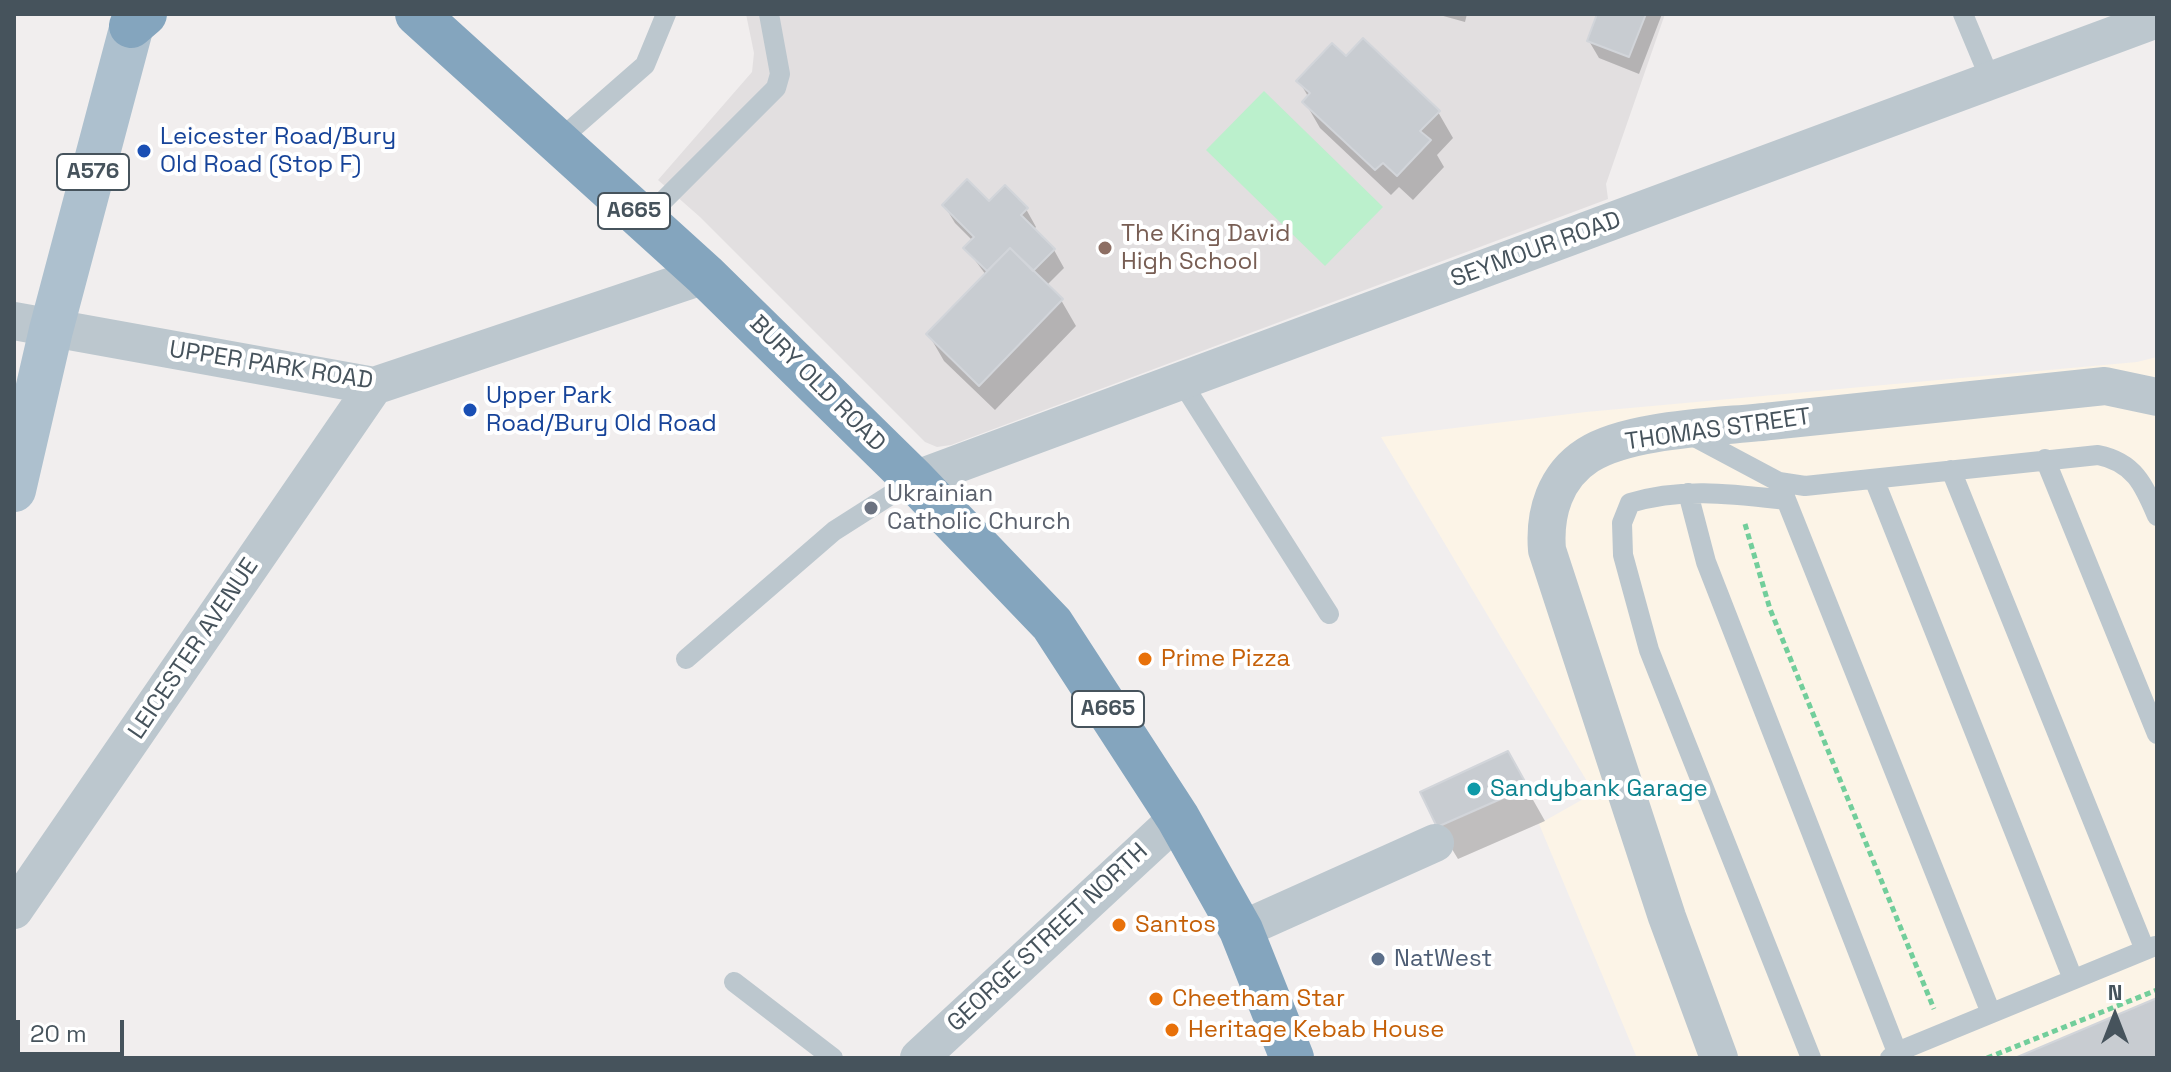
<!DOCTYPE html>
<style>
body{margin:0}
#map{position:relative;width:2171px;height:1072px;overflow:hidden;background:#f1eeee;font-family:"Space Grotesk",sans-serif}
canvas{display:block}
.frame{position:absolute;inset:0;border:16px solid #46535c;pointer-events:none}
.north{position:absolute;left:2075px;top:976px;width:80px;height:80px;-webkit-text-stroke:6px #fff;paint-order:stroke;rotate:0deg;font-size:22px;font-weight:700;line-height:32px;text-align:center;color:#46535c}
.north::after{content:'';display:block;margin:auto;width:28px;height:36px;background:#46535c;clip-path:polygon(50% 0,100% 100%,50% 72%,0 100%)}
.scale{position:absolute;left:16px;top:1020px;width:108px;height:36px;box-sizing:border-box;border:4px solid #46535c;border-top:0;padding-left:10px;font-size:24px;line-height:28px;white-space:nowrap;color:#46535c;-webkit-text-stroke:6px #fff;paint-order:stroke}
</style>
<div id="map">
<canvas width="2171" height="1072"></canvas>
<div class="frame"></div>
<div class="north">N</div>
<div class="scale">20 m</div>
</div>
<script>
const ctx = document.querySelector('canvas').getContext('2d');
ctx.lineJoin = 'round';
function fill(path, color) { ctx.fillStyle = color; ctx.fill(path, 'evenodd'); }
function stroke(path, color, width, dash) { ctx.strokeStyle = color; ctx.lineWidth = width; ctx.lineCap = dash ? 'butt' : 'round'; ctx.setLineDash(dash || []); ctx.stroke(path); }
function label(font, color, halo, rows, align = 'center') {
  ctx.font = font + ' "Space Grotesk",sans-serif'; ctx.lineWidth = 8; ctx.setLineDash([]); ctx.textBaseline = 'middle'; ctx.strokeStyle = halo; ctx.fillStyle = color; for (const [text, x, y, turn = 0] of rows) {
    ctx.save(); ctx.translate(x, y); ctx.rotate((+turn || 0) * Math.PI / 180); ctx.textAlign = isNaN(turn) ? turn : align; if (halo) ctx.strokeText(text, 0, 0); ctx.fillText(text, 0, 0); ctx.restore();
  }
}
const commercial = new Path2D(`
 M 2157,357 L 2157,1058 L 1637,1058 L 1539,824 L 1594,793 L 1381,437 L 1586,412 L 2137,362 Z`);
const education = new Path2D(`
 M 746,14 L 1665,14 L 1606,184 L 1608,199 L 951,445 L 937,447 L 925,442 L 700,217 L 658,180 L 752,72 L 754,53 Z`);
const green = new Path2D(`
 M 1264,91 L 1383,207 L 1325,266 L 1206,150 Z`);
const shadow = new Path2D(`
 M 1436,14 L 1467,14 L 1465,22 Z
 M 1599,14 L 1662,14 L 1639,74 L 1599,58 L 1589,41 Z
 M 1346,59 L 1438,112 L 1453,138 L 1437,155 L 1444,167 L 1413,200 L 1399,187 L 1391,195 L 1320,128 L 1305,102 L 1309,98 L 1299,81 Z
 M 990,203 L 1026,209 L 1036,227 L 1033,230 L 1054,250 L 1064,268 L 1046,286 L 1061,300 L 1076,326 L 995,410 L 944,361 L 929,335 L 986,275 L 966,248 L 973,241 L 955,223 L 944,205 Z
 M 1507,754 L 1545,821 L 1458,859 L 1438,826 Z`);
const building = new Path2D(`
 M 1597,14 L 1646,14 L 1629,57 L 1587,41 Z
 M 1363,38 L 1440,111 L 1420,131 L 1431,140 L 1397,176 L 1383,163 L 1375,170 L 1302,102 L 1310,93 L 1296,81 L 1332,43 L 1346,56 Z
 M 967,179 L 989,201 L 1005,185 L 1028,208 L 1021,215 L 1055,249 L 1033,271 L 1010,248 L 987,271 L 963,248 L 974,237 L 942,205 Z
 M 1010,248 L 1063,299 L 979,386 L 926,334 Z
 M 1508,751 L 1528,787 L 1437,827 L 1420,792 Z
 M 2157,998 L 2157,1058 L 2015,1058 Z`);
const path = new Path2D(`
 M 1745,524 L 1770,609 L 1934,1009
 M 1987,1058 L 2157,990`);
const lane = new Path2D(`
 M 1963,14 L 1991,81
 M 557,142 L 645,65 L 666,14
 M 644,220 L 776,88 L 780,74 L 769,14
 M 1181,381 L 1329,614
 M 1687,433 L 1779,482 L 1805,486 L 2098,455 C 2134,462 2144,485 2157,516
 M 2045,459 L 2157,734
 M 1951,470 L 2145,950
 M 1874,479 L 2073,979
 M 1779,482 L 1991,1013
 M 1688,493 L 1706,562 L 1897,1052
 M 1786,500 C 1733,494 1682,487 1630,503 L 1622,523 L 1623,555 L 1649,650 L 1811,1058
 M 686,659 L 834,531 L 914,480
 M 734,982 L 833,1058
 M 1890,1058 L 1897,1052 L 2155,946`);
const street = new Path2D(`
 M 14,321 L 374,386 L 705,275
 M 914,480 L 2157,19
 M 14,910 L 374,386
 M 1241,930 L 1435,843
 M 919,1058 L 1178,818
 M 1719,1058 L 1667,917 L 1547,550 C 1544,513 1555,476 1588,455 C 1630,428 1722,427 1772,421 C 1883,409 1994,398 2105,386 L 2157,397`);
const primary = new Path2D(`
 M 14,490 L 51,330 L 135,14`);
const highway = new Path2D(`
 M 417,14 L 705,275 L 914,480 L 1052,624 L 1178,818 L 1241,930 L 1292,1058
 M 131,26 L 145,14`);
const markers = [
 [144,151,8,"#1a4fb4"],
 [1105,248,8,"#8d6e63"],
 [470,410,8,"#1a4fb4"],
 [871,508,8,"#6b7280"],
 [1145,659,8,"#e8710a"],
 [1474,789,8,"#0f9aa8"],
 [1119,925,8,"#e8710a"],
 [1378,959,8,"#5c6f8a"],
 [1156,999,8,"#e8710a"],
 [1172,1030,8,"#e8710a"]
];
const shields = [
 [93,172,72],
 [634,211,72],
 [1108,709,72]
];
const shieldNames = [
 ["A576",93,172],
 ["A665",634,211],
 ["A665",1108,709]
];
const transitNames = [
 ["Leicester Road/Bury",160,137],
 ["Old Road (Stop F)",160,165],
 ["Upper Park",486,396],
 ["Road/Bury Old Road",486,424]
];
const educationNames = [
 ["The King David",1121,234],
 ["High School",1121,262]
];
const streetNames = [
 ["SEYMOUR ROAD",1536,250,-20],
 ["UPPER PARK ROAD",271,366,9],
 ["BURY OLD ROAD",817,384,45],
 ["THOMAS STREET",1718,430,-8],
 ["LEICESTER AVENUE",194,649,-56],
 ["GEORGE STREET NORTH",1048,938,-43]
];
const worshipNames = [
 ["Ukrainian",887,494],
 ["Catholic Church",887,522]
];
const foodNames = [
 ["Prime Pizza",1161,659],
 ["Santos",1135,925],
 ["Cheetham Star",1172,999],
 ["Heritage Kebab House",1188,1030]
];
const cultureNames = [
 ["Sandybank Garage",1490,789]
];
const serviceNames = [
 ["NatWest",1394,959]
];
fill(commercial, '#fcf4e7');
fill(education, '#e2dfe0');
fill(green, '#bbf0cc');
fill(shadow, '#0003');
fill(building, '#c8ccd1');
stroke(building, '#d2d5da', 2);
stroke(path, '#72ce9b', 5, [6, 4]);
stroke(lane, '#bcc7ce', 20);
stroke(street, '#bcc7ce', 38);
stroke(primary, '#adc0ce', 44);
stroke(highway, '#84a5be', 44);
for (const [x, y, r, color] of markers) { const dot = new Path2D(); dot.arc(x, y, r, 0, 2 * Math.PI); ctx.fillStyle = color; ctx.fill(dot); stroke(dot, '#fff', 3); }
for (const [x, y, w] of shields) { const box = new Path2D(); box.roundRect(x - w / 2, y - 18, w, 36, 6); ctx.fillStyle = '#fff'; ctx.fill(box); stroke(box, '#46535c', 2); }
label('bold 22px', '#46535c', null, shieldNames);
label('24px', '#164399', '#fff', transitNames, 'left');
label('24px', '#785e54', '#fff', educationNames, 'left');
label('24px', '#46535c', '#fff', streetNames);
label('24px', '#5b616d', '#fff', worshipNames, 'left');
label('24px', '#c56008', '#fff', foodNames, 'left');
label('24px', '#0d838f', '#fff', cultureNames, 'left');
label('24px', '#4e5e75', '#fff', serviceNames, 'left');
</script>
